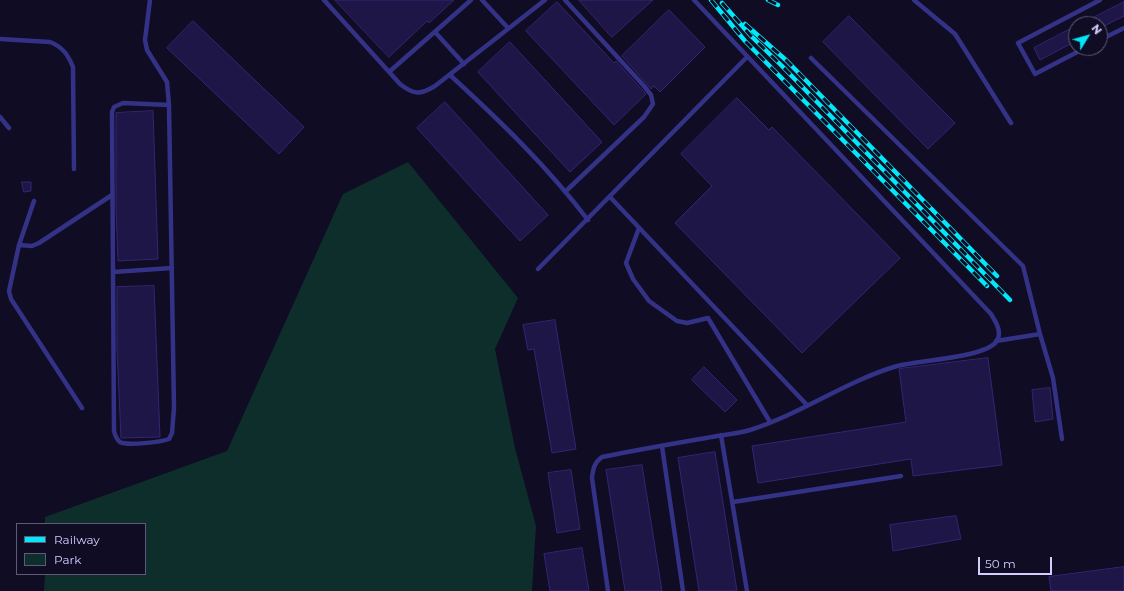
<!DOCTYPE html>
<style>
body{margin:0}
#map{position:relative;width:1124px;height:591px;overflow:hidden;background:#0f0c23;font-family:Montserrat,sans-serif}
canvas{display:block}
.legend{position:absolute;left:16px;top:523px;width:130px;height:52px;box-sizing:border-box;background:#0f0c23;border:1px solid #5d5a7b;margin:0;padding:5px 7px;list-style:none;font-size:12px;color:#d2ceff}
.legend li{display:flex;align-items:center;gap:8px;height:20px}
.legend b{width:20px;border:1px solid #5d5a7b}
.north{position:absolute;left:1068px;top:16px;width:40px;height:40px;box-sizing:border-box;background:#0f0c23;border:1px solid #5d5a7b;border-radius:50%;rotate:53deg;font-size:11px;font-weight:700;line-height:16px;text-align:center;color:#d2ceff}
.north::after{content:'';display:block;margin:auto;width:14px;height:18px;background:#00e8f9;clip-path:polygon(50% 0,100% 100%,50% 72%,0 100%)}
.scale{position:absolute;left:978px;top:557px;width:74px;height:18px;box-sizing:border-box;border:2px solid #d2ceff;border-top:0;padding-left:5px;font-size:12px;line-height:14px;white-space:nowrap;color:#d2ceff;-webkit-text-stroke:3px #0f0c23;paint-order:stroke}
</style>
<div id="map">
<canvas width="1124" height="591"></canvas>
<ul class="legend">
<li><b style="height:5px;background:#00e8f9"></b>Railway</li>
<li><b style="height:11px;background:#0e2e2c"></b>Park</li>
</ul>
<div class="north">N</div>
<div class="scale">50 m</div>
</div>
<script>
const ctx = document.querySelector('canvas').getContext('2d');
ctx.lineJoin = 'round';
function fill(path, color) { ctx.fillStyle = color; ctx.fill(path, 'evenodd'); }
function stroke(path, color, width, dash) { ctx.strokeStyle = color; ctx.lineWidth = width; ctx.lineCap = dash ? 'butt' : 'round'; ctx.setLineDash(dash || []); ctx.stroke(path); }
const green = new Path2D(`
 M 408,162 L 518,298 L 495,349 L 515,448 L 536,526 L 532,591 L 44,591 L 45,574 L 145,574 L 145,524 L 45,524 L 45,517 L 227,451 L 343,194 Z`);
const building = new Path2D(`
 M 335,0 L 454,0 L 429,23 L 427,21 L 389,57 Z
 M 579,0 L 653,0 L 612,37 Z
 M 557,2 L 614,63 L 616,61 L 646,94 L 614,125 L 526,31 Z
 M 1124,2 L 1124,16 L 1100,28 L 1100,24 L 1081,24 Z
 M 669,10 L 705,47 L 660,92 L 654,86 L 651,89 L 622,56 Z
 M 849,16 L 955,123 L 928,149 L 823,42 Z
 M 193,21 L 304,127 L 279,154 L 167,48 Z
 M 1076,26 L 1076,41 L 1040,60 L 1034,48 Z
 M 510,42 L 602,142 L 570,172 L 478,72 Z
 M 737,98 L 769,130 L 772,127 L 900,258 L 802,353 L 675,223 L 712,186 L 681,154 Z
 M 445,102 L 548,215 L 520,241 L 417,128 Z
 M 153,111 L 158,259 L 118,261 L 116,208 L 116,113 Z
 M 22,182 L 31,182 L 31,191 L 24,192 Z
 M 154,286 L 160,437 L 121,438 L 117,349 L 117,287 Z
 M 555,320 L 576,449 L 552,453 L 534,349 L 528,350 L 523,325 Z
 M 988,358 L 1002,465 L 913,476 L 911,459 L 758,483 L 752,446 L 906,422 L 899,369 Z
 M 704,367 L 737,400 L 725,412 L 692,380 Z
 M 1050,388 L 1053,419 L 1035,422 L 1032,390 Z
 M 715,452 L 737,591 L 699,591 L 678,458 Z
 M 642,465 L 662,591 L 625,591 L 606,470 Z
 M 571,470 L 580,529 L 557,533 L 548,473 Z
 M 956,516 L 961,539 L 893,551 L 890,525 Z
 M 582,548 L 589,591 L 550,591 L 544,554 Z
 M 1124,567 L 1124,591 L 1051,591 L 1049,577 Z`);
const lane = new Path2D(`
 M 150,0 L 145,40 L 147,50 L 167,82 L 169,105 L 174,408 L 172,433 L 169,439 C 161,442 127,446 120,442 C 116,439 115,435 114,431 L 112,112 L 114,107 L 123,103 L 169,105
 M 324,0 L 400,84 C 414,95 420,95 435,86 L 545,0
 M 482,0 L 508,28
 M 565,0 L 644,86 L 651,95 L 653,104 L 644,117 L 566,191
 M 914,0 L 955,34 L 1011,123
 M 435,32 L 464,64
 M 0,39 L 50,42 C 63,47 68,55 73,67 L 74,169
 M 1100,40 L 1124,28
 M 1085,48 L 1035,74 L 1018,43 L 1100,0
 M 811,58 L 1023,266 L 1040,334
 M 389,72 L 471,0
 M 450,75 C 500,121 546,165 588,220
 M 0,117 L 9,128
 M 610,197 L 807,405
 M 34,201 L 19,245 L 32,246 L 39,243 L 112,195
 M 639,228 L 626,263 L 633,279 L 649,301 L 677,321 L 687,323 L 708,318 L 770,422
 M 19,245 L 9,291 L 11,299 L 82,408
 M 538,269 L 747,57
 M 113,272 L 172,268
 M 996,341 L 1040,334 L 1053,378 L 1062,439
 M 721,435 L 747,591
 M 662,446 L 683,591
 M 733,502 L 901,476
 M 608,591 L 592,478 C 593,469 594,463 602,457 C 636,450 671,444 706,438 C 720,435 736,434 750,430 C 801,414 846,381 897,366 C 919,360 983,358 996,342 C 1003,333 996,322 991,314 L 694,0`);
const rail = new Path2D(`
 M 711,0 L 745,41 L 987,286
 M 768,0 L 778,5
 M 722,3 L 751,36 L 781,65 L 1010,300
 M 745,24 L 787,61 L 997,276`);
fill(green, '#0e2e2c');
fill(building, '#1e1646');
stroke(building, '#332674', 1);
stroke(lane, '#333286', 4.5);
stroke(rail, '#00e8f9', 4.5);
stroke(rail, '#0f0c23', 3, [9]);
</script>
